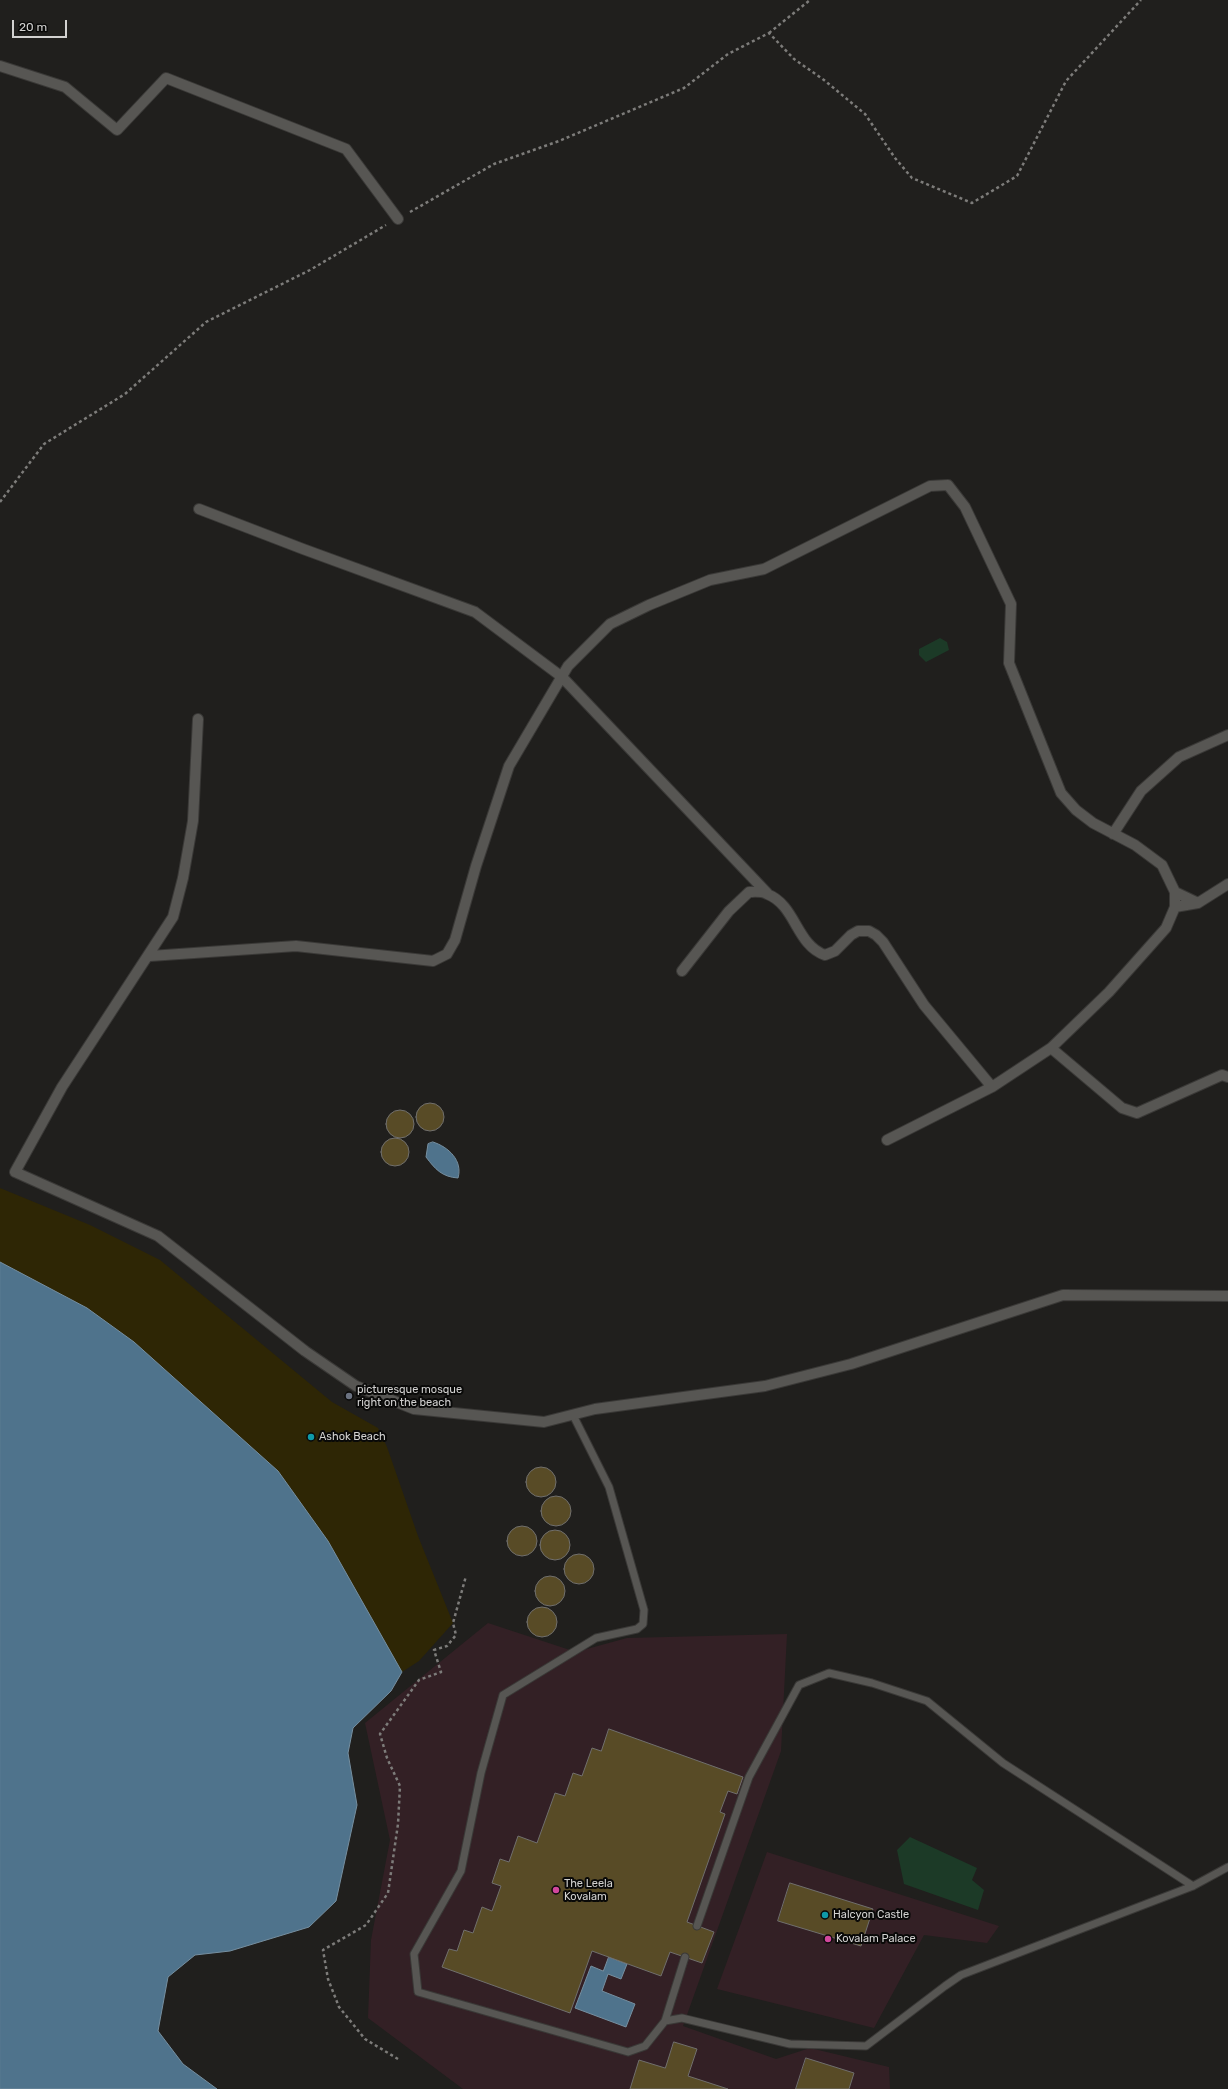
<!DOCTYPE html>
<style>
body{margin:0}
#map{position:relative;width:1228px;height:2089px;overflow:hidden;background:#201f1d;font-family:Rubik,sans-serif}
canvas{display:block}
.scale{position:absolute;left:12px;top:20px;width:55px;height:18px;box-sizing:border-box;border:2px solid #d2d1d0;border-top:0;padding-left:5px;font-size:12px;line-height:14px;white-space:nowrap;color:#d2d1d0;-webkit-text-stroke:3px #090908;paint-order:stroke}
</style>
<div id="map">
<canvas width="1228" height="2089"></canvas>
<div class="scale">20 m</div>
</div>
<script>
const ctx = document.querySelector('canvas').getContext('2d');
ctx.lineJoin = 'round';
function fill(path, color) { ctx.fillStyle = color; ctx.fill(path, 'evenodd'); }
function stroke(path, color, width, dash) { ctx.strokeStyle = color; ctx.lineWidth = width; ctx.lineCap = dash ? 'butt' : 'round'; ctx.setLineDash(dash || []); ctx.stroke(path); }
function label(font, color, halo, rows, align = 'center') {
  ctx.font = font + ' Rubik,sans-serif'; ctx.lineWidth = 4; ctx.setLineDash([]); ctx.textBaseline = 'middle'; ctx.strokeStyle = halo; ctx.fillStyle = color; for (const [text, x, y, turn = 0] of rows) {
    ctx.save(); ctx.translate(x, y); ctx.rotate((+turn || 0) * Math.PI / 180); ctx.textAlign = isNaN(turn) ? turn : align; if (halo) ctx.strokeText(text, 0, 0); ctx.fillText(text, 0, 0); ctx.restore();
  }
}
const commercial = new Path2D(`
 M 488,1623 L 576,1652 L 627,1638 L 787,1634 L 781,1751 L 683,2026 L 776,2059 L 810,2048 L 889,2067 L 890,2089 L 463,2089 L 368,2018 L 371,1940 L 390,1840 L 365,1723 Z
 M 767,1852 L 999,1926 L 987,1943 L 924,1935 L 874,2028 L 717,1989 Z`);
const green = new Path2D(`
 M 940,638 L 947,642 L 949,650 L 926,662 L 919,655 L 919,649 Z
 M 910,1837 L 977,1868 L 972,1880 L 984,1890 L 978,1910 L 904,1884 L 897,1850 Z`);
const sand = new Path2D(`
 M 0,1188 L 90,1225 L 160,1260 L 332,1402 L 378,1428 L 387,1447 L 418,1536 L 453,1623 L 419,1661 L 402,1672 L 328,1541 L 278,1471 L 134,1342 L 87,1308 L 0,1262 Z`);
const water = new Path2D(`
 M 433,1142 C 449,1147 463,1161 458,1178 C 442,1177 435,1169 426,1157 L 428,1144 Z
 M 0,1262 L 87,1308 L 134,1342 L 278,1471 L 328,1541 L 402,1672 L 391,1691 L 353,1728 L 348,1753 L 357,1805 L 336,1901 L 309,1927 L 230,1951 L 195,1955 L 168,1977 L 158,2031 L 183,2064 L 217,2089 L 0,2089 Z
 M 609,1957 L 627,1964 L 621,1979 L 608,1974 L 602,1991 L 635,2004 L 626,2027 L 575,2008 L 591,1966 L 603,1971 Z`);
const building = new Path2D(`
 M416 1117a14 14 0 1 1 28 0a14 14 0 1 1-28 0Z
 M386 1124a14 14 0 1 1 28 0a14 14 0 1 1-28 0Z
 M381 1152a14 14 0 1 1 28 0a14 14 0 1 1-28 0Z
 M526 1482a15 15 0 1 1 30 0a15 15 0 1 1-30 0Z
 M541 1511a15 15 0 1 1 30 0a15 15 0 1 1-30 0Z
 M507 1541a15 15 0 1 1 30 0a15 15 0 1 1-30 0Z
 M540 1545a15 15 0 1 1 30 0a15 15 0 1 1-30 0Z
 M564 1569a15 15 0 1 1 30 0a15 15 0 1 1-30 0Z
 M535 1591a15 15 0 1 1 30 0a15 15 0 1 1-30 0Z
 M527 1622a15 15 0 1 1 30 0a15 15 0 1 1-30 0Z
 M 609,1729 L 743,1777 L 737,1794 L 728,1791 L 720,1812 L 725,1814 L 687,1922 L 714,1932 L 702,1963 L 670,1952 L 661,1976 L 592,1951 L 570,2013 L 442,1967 L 449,1949 L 457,1951 L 464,1930 L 473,1933 L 482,1907 L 492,1911 L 501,1886 L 492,1883 L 500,1859 L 509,1862 L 518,1836 L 537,1843 L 555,1793 L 565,1796 L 573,1773 L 582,1776 L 592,1748 L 601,1751 Z
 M 790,1883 L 873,1909 L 861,1946 L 778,1921 Z
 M 674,2042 L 697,2049 L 688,2076 L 728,2089 L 630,2089 L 639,2060 L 665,2068 Z
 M 806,2058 L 854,2073 L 849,2089 L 796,2089 Z`);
const path = new Path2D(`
 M 769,33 L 810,0
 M 410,212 L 494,164 L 559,141 L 684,88 L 728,54 L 769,33 L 794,59 L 824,80 L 865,114 L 895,158 L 912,178 L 972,203 L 1017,176 L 1066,81 L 1141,0
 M 0,502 L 44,444 L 125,394 L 206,322 L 310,270 L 386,225
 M 398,2059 L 365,2039 L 339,2007 L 328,1979 L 323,1950 L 366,1925 L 388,1893 L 398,1824 L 400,1786 L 387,1758 L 380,1734 L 419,1680 L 441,1672 L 434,1650 L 447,1646 L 456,1635 L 453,1623 L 466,1576`);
const lane = new Path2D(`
 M 573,1415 L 609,1487 L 644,1610 L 643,1624 L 637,1629 L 596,1638 L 503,1695 L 481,1773 L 461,1871 L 414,1954 L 418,1992 L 628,2052 L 645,2046 L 665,2021
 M 697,1926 L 749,1777 L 799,1685 L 829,1673 L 872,1683 L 927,1701 L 1003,1763 L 1193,1886
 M 685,1957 L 665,2021 L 682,2018 L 790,2044 L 866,2046 L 945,1986 L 961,1975 L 1193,1886 L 1228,1867`);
const street = new Path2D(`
 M 0,66 L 65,87 L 117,130 L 166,78 L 346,149 L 398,219
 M 199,509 L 303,549 L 475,612 L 562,677 L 767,893
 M 198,719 L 193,821 L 183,878 L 173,917 L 62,1087 L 15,1172 L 158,1236 L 305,1351 L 356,1386 L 414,1409 L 544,1422 L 595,1409 L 765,1386 L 851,1364 L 1063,1295 L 1228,1296
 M 1113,834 L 1141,791 L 1179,757 L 1228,735
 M 1175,892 L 1198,903
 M 1175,907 L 1198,903 L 1228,884
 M 150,956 L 296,946 L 433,961 L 447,954 L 455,940 L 476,866 L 509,766 L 568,666 L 610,624 L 649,605 L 710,580 L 764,569 L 930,486 L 948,485 L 965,507 L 1011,604 L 1009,663 L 1061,793 L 1076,810 L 1093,823 L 1135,845 L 1162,865 L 1175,892 L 1175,907 L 1166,928 L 1109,992 L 1051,1048 L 992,1087 L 887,1140
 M 682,971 L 729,911 L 749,892 C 754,892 762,891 767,894 C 796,905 796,945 825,955 L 835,951 L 851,935 L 858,931 L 869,931 L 876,935 L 883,942 L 924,1005 L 992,1087
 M 1051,1048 L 1122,1108 L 1137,1113 L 1222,1075 L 1228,1077`);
const markers = [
 [349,1396,4,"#6b7280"],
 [311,1437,4,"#0f9aa8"],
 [556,1890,4,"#d1479c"],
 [825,1915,4,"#0f9aa8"],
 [828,1939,4,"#d1479c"]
];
const poiNames = [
 ["picturesque mosque",357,1390],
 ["right on the beach",357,1403],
 ["Ashok Beach",319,1437],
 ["The Leela",564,1884],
 ["Kovalam",564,1897],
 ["Halcyon Castle",833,1915],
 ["Kovalam Palace",836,1939]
];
fill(commercial, '#332025');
fill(green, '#1c3a27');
fill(sand, '#2e2605');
fill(water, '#4f738c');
stroke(water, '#768fa0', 1);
fill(building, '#584b26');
stroke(building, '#706f6d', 1);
stroke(lane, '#3a3937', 9);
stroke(street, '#3a3937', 12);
stroke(path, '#7d7c7a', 2.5, [3, 3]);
stroke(lane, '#575653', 7);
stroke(street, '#575653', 10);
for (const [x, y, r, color] of markers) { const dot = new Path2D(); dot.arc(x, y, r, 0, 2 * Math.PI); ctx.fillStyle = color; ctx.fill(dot); stroke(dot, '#090908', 1.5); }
label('11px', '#d2d1d0', '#090908', poiNames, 'left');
</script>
